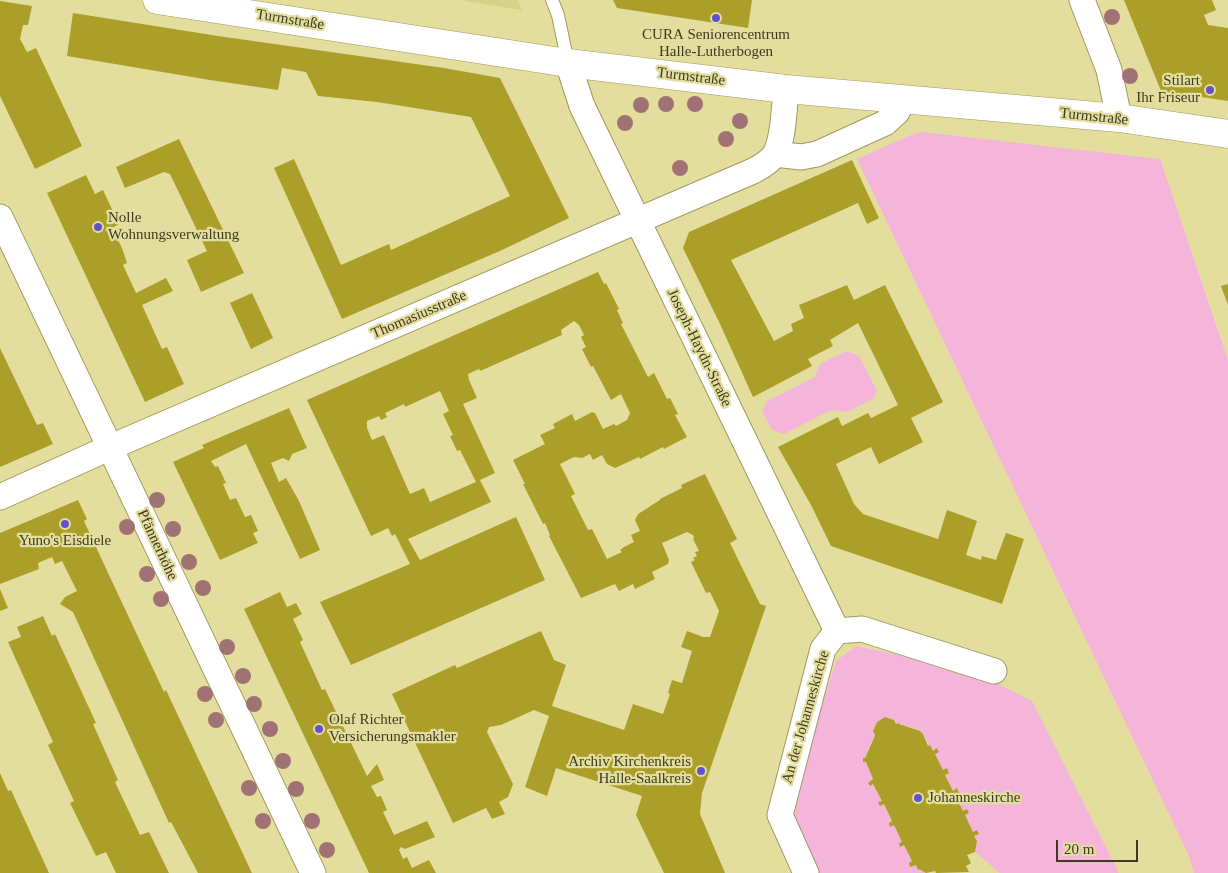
<!DOCTYPE html>
<meta charset="utf-8">
<style>
body{margin:0}
#map{position:relative;width:1228px;height:873px;overflow:hidden;background:#e4de9e;font-family:Georgia,serif}
canvas{display:block}
.scale{position:absolute;left:1056px;top:840px;width:82px;height:22px;box-sizing:border-box;border:2px solid #3d3a20;border-top:0;padding-left:6px;font-size:15px;line-height:18px;white-space:nowrap;color:#3d3a20;-webkit-text-stroke:4px #e4de9e;paint-order:stroke}
</style>
<div id="map">
<canvas width="1228" height="873"></canvas>
<div class="scale">20 m</div>
</div>
<script>
const ctx = document.querySelector('canvas').getContext('2d');
ctx.lineJoin = 'round';
function fill(path, color) { ctx.fillStyle = color; ctx.fill(path, 'evenodd'); }
function stroke(path, color, width, dash) { ctx.strokeStyle = color; ctx.lineWidth = width; ctx.lineCap = dash ? 'butt' : 'round'; ctx.setLineDash(dash || []); ctx.stroke(path); }
function label(font, color, halo, rows, align = 'center') {
  ctx.font = font + ' Georgia,serif'; ctx.lineWidth = 4.5; ctx.setLineDash([]); ctx.textBaseline = 'middle'; ctx.strokeStyle = halo; ctx.fillStyle = color; for (const [text, x, y, turn = 0] of rows) {
    ctx.save(); ctx.translate(x, y); ctx.rotate((+turn || 0) * Math.PI / 180); ctx.textAlign = isNaN(turn) ? turn : align; if (halo) ctx.strokeText(text, 0, 0); ctx.fillText(text, 0, 0); ctx.restore();
  }
}
const built = new Path2D(`
 M 459,0 L 518,0 L 522,10 Z`);
const green = new Path2D(`
 M 922,132 L 1160,159 L 1228,360 L 1228,873 L 1194,873 L 1189,856 L 857,159 L 911,135 Z
 M 846,351 L 859,356 L 877,391 L 873,399 L 847,412 L 831,410 L 784,434 L 772,430 L 762,411 L 767,401 L 815,377 L 820,364 Z
 M 856,646 L 970,670 L 1032,701 L 1119,873 L 1000,873 L 975,852 L 977,841 L 974,836 L 979,833 L 977,830 L 973,832 L 965,815 L 969,812 L 967,809 L 963,811 L 955,795 L 959,793 L 957,789 L 953,791 L 935,754 L 937,749 L 933,751 C 928,746 927,738 922,733 C 917,727 904,727 898,723 L 896,724 L 894,720 L 885,717 L 877,722 L 873,730 L 875,735 C 872,743 865,754 863,762 L 866,762 L 873,779 L 868,783 L 870,786 L 873,784 L 882,801 L 879,802 L 880,805 L 884,804 L 892,821 L 889,823 L 890,826 L 894,825 L 902,842 L 899,843 L 900,846 L 904,845 L 912,861 L 909,863 L 910,866 L 916,865 L 918,869 L 919,869 L 926,873 L 817,873 L 793,822 L 809,747 L 836,661 Z`);
const building = new Path2D(`
 M 613,0 L 752,0 L 748,28 L 617,8 Z
 M 1124,0 L 1212,0 L 1216,10 L 1204,15 L 1208,25 L 1228,28 L 1228,101 L 1161,91 Z
 M 0,1 L 32,6 L 28,25 L 23,25 L 20,39 L 27,52 L 36,48 L 82,146 L 35,169 L 0,96 Z
 M 73,13 L 218,36 L 444,68 L 500,78 L 569,218 L 502,250 L 342,319 L 274,168 L 294,159 L 341,265 L 389,244 L 391,250 L 510,196 L 471,117 L 377,102 L 318,96 L 306,72 L 282,68 L 278,90 L 210,80 L 67,56 Z
 M 179,139 L 244,273 L 201,292 L 187,260 L 207,251 L 170,174 L 164,172 L 125,188 L 116,167 Z
 M 852,160 L 879,218 L 867,224 L 858,203 L 731,260 L 774,341 L 793,331 L 791,324 L 804,318 L 799,305 L 847,285 L 854,300 L 885,285 L 943,402 L 911,418 L 923,442 L 879,464 L 871,447 L 836,464 L 854,504 L 863,514 L 938,539 L 947,510 L 977,521 L 966,555 L 981,560 L 982,556 L 996,560 L 1006,533 L 1024,539 L 1002,604 L 831,546 L 811,505 L 778,447 L 838,417 L 842,426 L 868,413 L 871,418 L 898,405 L 858,323 L 830,340 L 833,346 L 808,359 L 812,366 L 753,397 L 720,324 L 683,248 L 689,232 Z
 M 86,175 L 95,194 L 103,190 L 119,224 L 112,228 L 122,248 L 127,263 L 123,265 L 136,293 L 166,278 L 173,291 L 142,305 L 162,349 L 167,347 L 184,384 L 145,402 L 47,193 Z
 M 598,272 L 604,284 L 606,283 L 619,309 L 617,310 L 623,323 L 621,324 L 648,377 L 654,373 L 667,399 L 670,398 L 678,414 L 675,415 L 687,437 L 664,449 L 663,447 L 640,459 L 639,457 L 615,468 L 607,464 L 602,455 L 593,460 L 590,454 L 582,458 L 574,457 L 560,464 L 575,494 L 571,496 L 588,530 L 592,529 L 607,559 L 622,552 L 620,550 L 624,547 L 634,542 L 631,535 L 640,531 L 635,520 L 638,514 L 660,500 L 660,499 L 682,488 L 681,485 L 705,474 L 737,539 L 730,543 L 760,604 L 766,606 L 702,793 L 700,814 L 725,873 L 664,873 L 636,815 L 642,796 L 556,768 L 547,796 L 525,787 L 549,716 L 534,710 L 501,725 L 489,727 L 487,732 L 513,784 L 508,797 L 499,802 L 505,814 L 492,819 L 486,808 L 453,823 L 392,694 L 455,665 L 457,668 L 541,631 L 554,660 L 566,665 L 552,706 L 624,730 L 633,704 L 663,714 L 670,694 L 668,693 L 672,680 L 682,683 L 692,651 L 681,647 L 687,631 L 703,637 L 710,637 L 719,611 L 710,592 L 706,593 L 691,562 L 695,560 L 693,558 L 697,556 L 695,552 L 699,551 L 693,539 L 694,538 L 693,535 L 687,532 L 662,543 L 669,560 L 668,564 L 652,572 L 655,579 L 635,589 L 633,584 L 619,591 L 615,584 L 581,598 L 549,536 L 550,535 L 545,523 L 543,524 L 523,484 L 525,484 L 513,460 L 545,444 L 540,435 L 555,428 L 553,424 L 572,414 L 575,421 L 592,412 L 595,413 L 603,429 L 614,424 L 616,426 L 627,420 L 630,413 L 621,394 L 611,400 L 593,366 L 591,367 L 582,349 L 586,347 L 581,337 L 584,335 L 579,325 L 574,321 L 561,330 L 562,335 L 480,371 L 479,369 L 468,374 L 469,380 L 477,398 L 463,404 L 495,473 L 480,480 L 491,502 L 408,539 L 420,560 L 516,517 L 545,580 L 351,665 L 320,602 L 410,564 L 395,534 L 392,536 L 388,528 L 371,536 L 307,400 ZM 440,391 L 449,411 L 443,414 L 453,435 L 450,436 L 457,451 L 460,450 L 476,482 L 430,502 L 424,488 L 410,494 L 384,435 L 372,440 L 367,428 L 367,421 L 379,416 L 381,420 L 387,417 L 385,413 L 404,404 L 405,407 Z
 M 1228,284 L 1228,305 L 1221,286 Z
 M 252,293 L 273,338 L 251,349 L 230,303 Z
 M 0,348 L 37,425 L 43,423 L 53,444 L 0,467 Z
 M 289,408 L 307,448 L 292,454 L 289,461 L 283,458 L 271,463 L 279,482 L 286,478 L 299,501 L 320,550 L 300,559 L 246,444 L 211,461 L 215,467 L 218,466 L 226,483 L 223,484 L 230,500 L 236,498 L 245,517 L 251,515 L 258,531 L 253,533 L 258,543 L 220,560 L 173,462 L 204,448 L 202,445 Z
 M 78,500 L 87,519 L 84,521 L 109,575 L 164,692 L 166,690 L 252,873 L 198,873 L 171,822 L 169,823 L 73,612 L 60,604 L 65,597 L 77,591 L 62,561 L 55,564 L 52,557 L 38,563 L 39,569 L 0,584 L 0,533 Z
 M 0,589 L 8,608 L 0,611 Z
 M 280,592 L 287,607 L 296,603 L 302,614 L 293,619 L 303,640 L 300,642 L 322,690 L 325,689 L 367,776 L 377,764 L 384,780 L 371,786 L 377,797 L 381,796 L 387,810 L 383,812 L 394,835 L 427,821 L 435,837 L 405,849 L 401,847 L 399,850 L 403,859 L 407,857 L 412,868 L 429,860 L 436,873 L 369,873 L 244,609 Z
 M 43,616 L 52,636 L 55,634 L 96,723 L 93,724 L 118,780 L 115,782 L 140,835 L 149,832 L 169,873 L 116,873 L 106,852 L 96,856 L 70,803 L 74,801 L 48,745 L 53,742 L 8,642 L 21,637 L 17,627 Z
 M 885,717 L 894,720 L 896,724 L 899,723 L 899,724 L 920,731 L 923,734 L 928,746 L 930,745 L 933,751 L 937,748 L 939,752 L 935,754 L 943,770 L 947,768 L 949,773 L 945,775 L 953,791 L 957,788 L 959,793 L 955,795 L 963,811 L 967,809 L 969,813 L 965,815 L 973,832 L 977,830 L 979,834 L 974,836 L 977,841 L 975,852 L 967,855 L 971,863 L 966,866 L 969,872 L 936,873 L 935,871 L 926,873 L 919,869 L 918,870 L 916,865 L 910,867 L 909,863 L 912,861 L 904,845 L 900,847 L 899,843 L 902,842 L 894,825 L 890,827 L 889,823 L 892,821 L 884,804 L 880,806 L 878,802 L 882,801 L 873,784 L 870,786 L 868,783 L 873,779 L 866,762 L 863,762 L 863,758 L 865,758 L 874,738 L 875,735 L 873,731 L 877,722 Z
 M 0,773 L 8,791 L 11,790 L 49,873 L 0,873 Z`);
const service = new Path2D(`
 M 552,0 L 558,15 L 568,63`);
const minor = new Path2D(`
 M 1082,0 L 1109,70 L 1119,118
 M 568,63 L 582,106 L 837,631
 M 775,154 L 801,157 L 817,154 L 885,123 L 897,112 L 903,99
 M 0,217 L 313,873
 M 0,497 L 111,447 L 753,171 C 761,167 770,162 775,154 C 784,139 784,107 786,89
 M 806,873 L 780,815 L 823,649 L 837,631 L 862,629 L 994,671`);
const tertiary = new Path2D(`
 M 157,0 L 568,63 L 786,89 L 1119,118 L 1228,134`);
const trees = [
 [1112,17],
 [1130,76],
 [666,104],
 [695,104],
 [641,105],
 [740,121],
 [625,123],
 [726,139],
 [680,168],
 [157,500],
 [127,527],
 [173,529],
 [189,562],
 [147,574],
 [203,588],
 [161,599],
 [227,647],
 [243,676],
 [205,694],
 [254,704],
 [216,720],
 [270,729],
 [283,761],
 [249,788],
 [296,789],
 [263,821],
 [312,821],
 [327,850]
];
const markers = [
 [716,18,5,"#6052cb"],
 [1210,90,5,"#6052cb"],
 [98,227,5,"#6052cb"],
 [65,524,5,"#6052cb"],
 [319,729,5,"#6052cb"],
 [701,771,5,"#6052cb"],
 [918,798,5,"#6052cb"]
];
const streetNames = [
 ["Turmstraße",290,20,9],
 ["Turmstraße",691,77,7],
 ["Turmstraße",1094,117,6],
 ["Thomasiusstraße",419,315,-23],
 ["Joseph-Haydn-Straße",699,348,64],
 ["Pfännerhöhe",157,545,65],
 ["An der Johanneskirche",806,717,-74]
];
const poiNames = [
 ["CURA Seniorencentrum",716,35,"center"],
 ["Halle-Lutherbogen",716,52,"center"],
 ["Stilart",1200,81,"right"],
 ["Ihr Friseur",1200,98,"right"],
 ["Nolle",108,218],
 ["Wohnungsverwaltung",108,235],
 ["Yuno's Eisdiele",65,541,"center"],
 ["Olaf Richter",329,720],
 ["Versicherungsmakler",329,737],
 ["Archiv Kirchenkreis",691,762,"right"],
 ["Halle-Saalkreis",691,779,"right"],
 ["Johanneskirche",928,798]
];
fill(built, '#d8d189');
fill(green, '#f5b4da');
fill(building, '#ab9f2a');
stroke(service, '#a09a5c', 14);
stroke(minor, '#a09a5c', 27);
stroke(tertiary, '#a09a5c', 29);
stroke(service, '#fff', 12);
stroke(minor, '#fff', 25);
stroke(tertiary, '#fff', 28);
ctx.fillStyle = '#a17274';
for (const [x, y] of trees) { ctx.beginPath(); ctx.arc(x, y, 8, 0, 2 * Math.PI); ctx.fill(); }
for (const [x, y, r, color] of markers) { const dot = new Path2D(); dot.arc(x, y, r, 0, 2 * Math.PI); ctx.fillStyle = color; ctx.fill(dot); stroke(dot, '#e4de9e', 2); }
label('15px', '#3d3a20', '#e4de9e', streetNames);
label('15px', '#3d3a20', '#e4de9e', poiNames, 'left');
</script>
